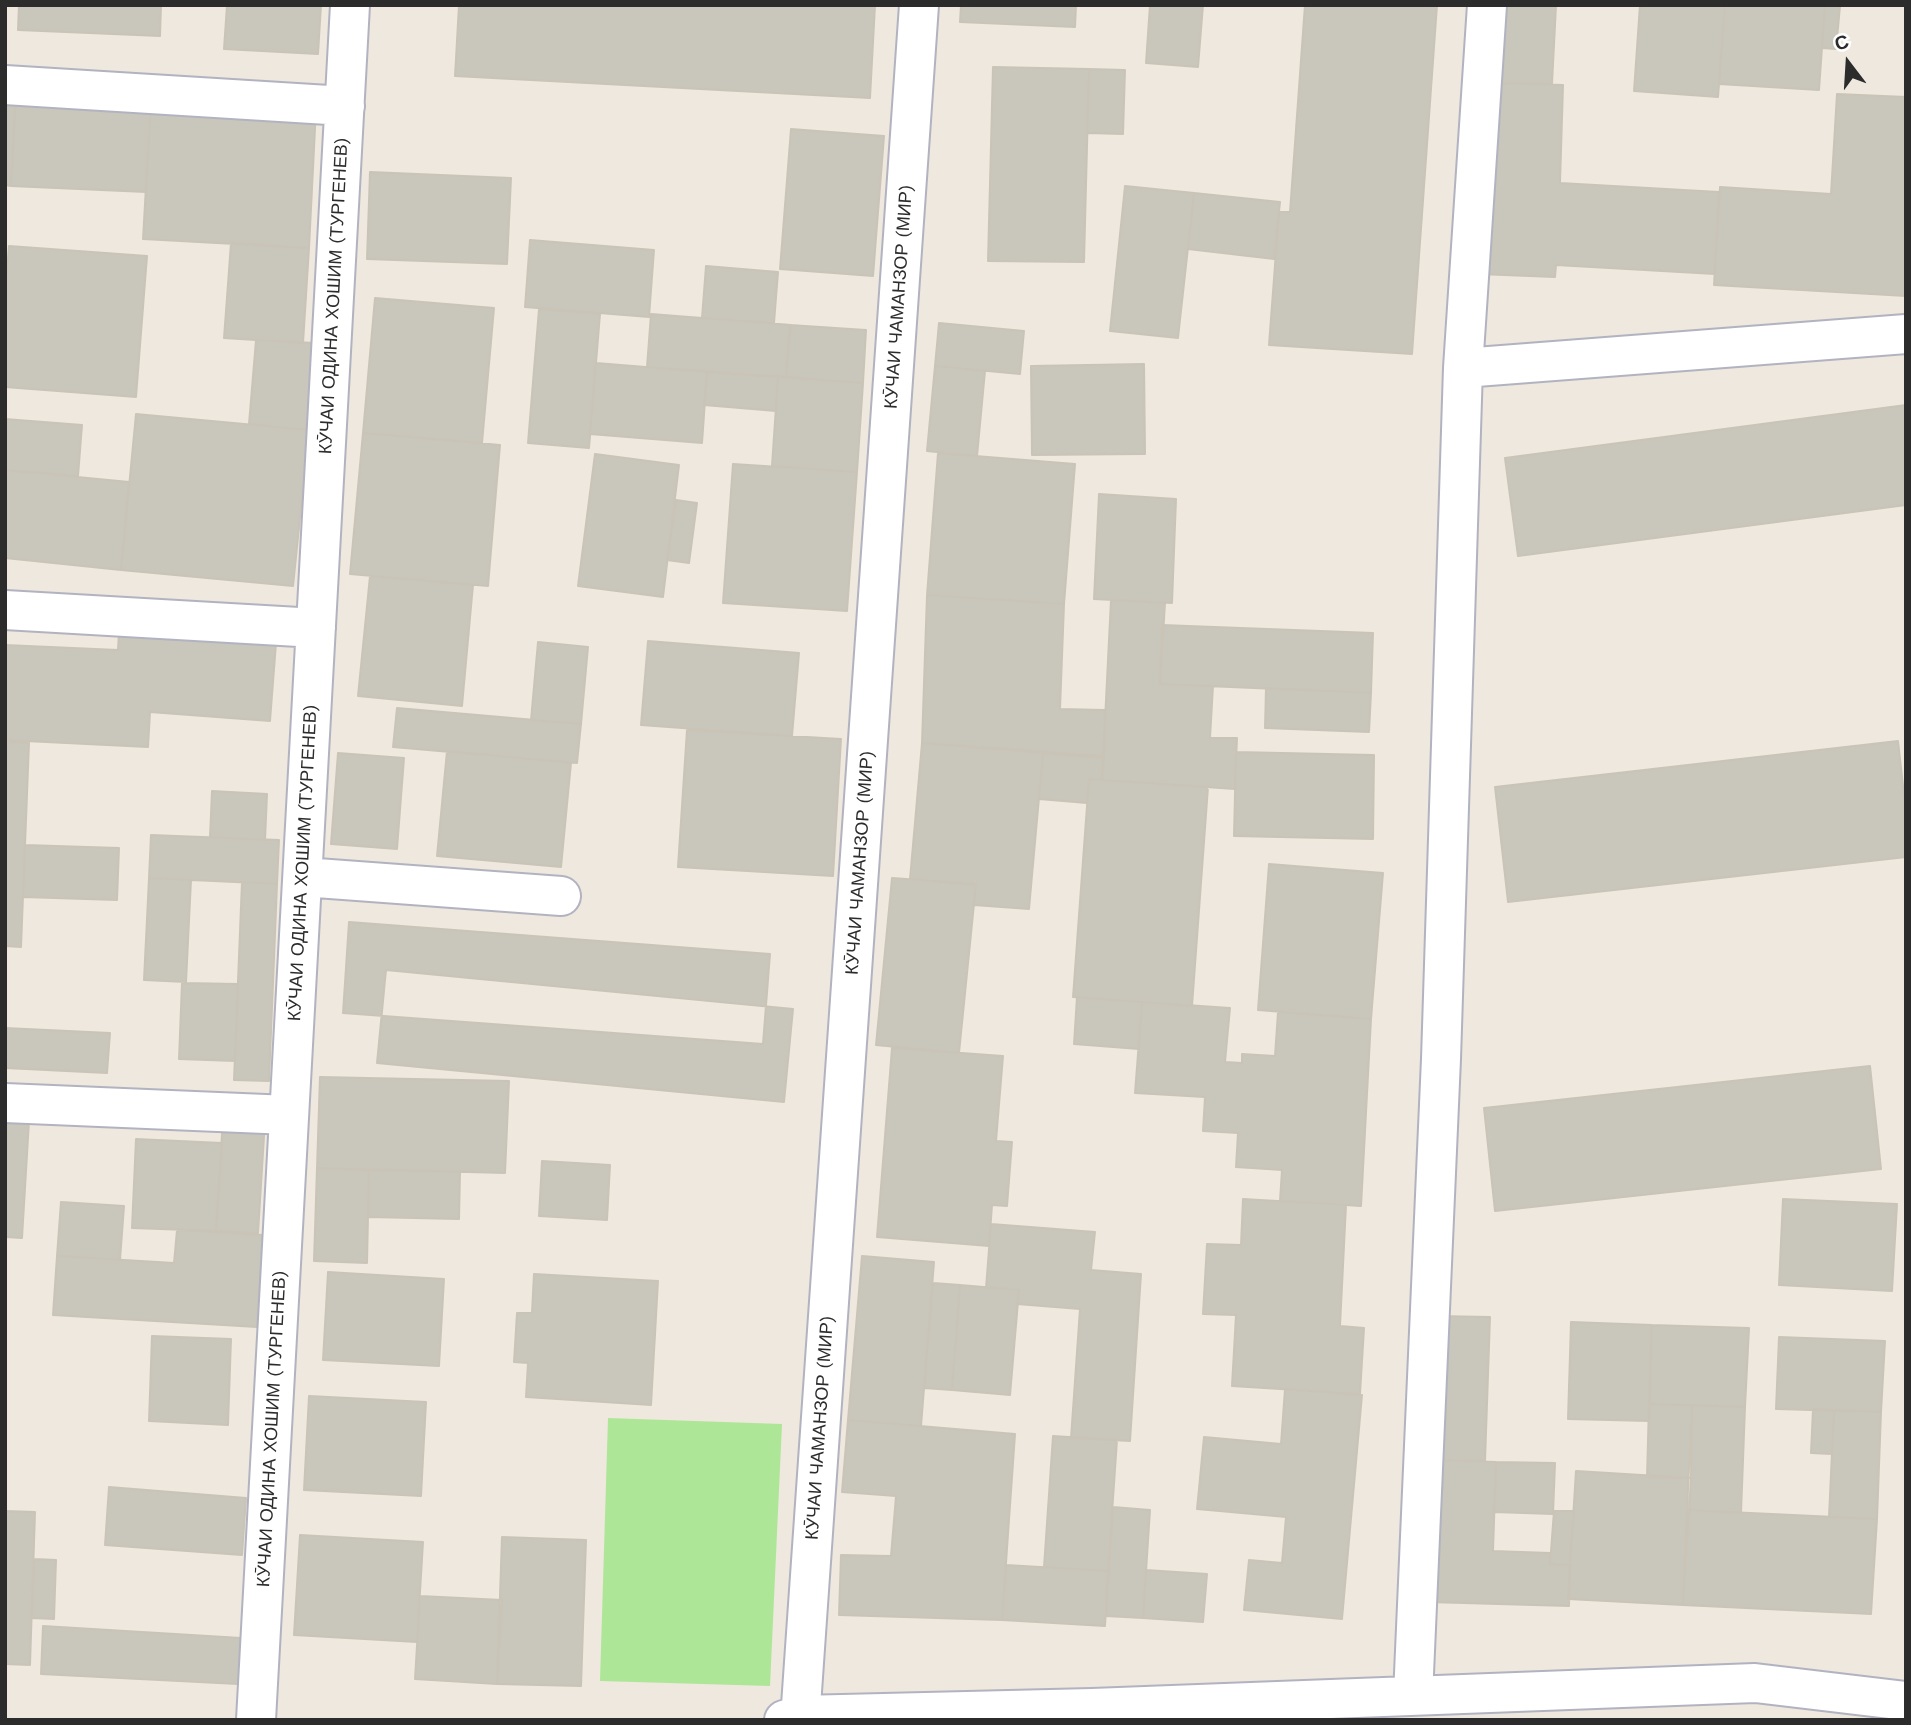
<!DOCTYPE html>
<meta charset="utf-8">
<style>
body{margin:0}
#map{position:relative;width:1911px;height:1725px;overflow:hidden;background:#eee8de;font-family:"Work Sans",sans-serif}
canvas{display:block}
.frame{position:absolute;inset:0;border:7px solid #2c2c2c;pointer-events:none}
.north{position:absolute;left:1813px;top:28px;width:70px;height:70px;-webkit-text-stroke:5px #fff;paint-order:stroke;rotate:343deg;font-size:19px;font-weight:700;line-height:28px;text-align:center;color:#2c2c2c}
.north::after{content:'';display:block;margin:auto;width:24px;height:32px;background:#2c2c2c;clip-path:polygon(50% 0,100% 100%,50% 72%,0 100%)}
</style>
<div id="map">
<canvas width="1911" height="1725"></canvas>
<div class="frame"></div>
<div class="north">С</div>
</div>
<script>
const ctx = document.querySelector('canvas').getContext('2d');
ctx.lineJoin = 'round';
function fill(path, color) { ctx.fillStyle = color; ctx.fill(path, 'evenodd'); }
function stroke(path, color, width, dash) { ctx.strokeStyle = color; ctx.lineWidth = width; ctx.lineCap = dash ? 'butt' : 'round'; ctx.setLineDash(dash || []); ctx.stroke(path); }
function label(font, color, halo, rows, align = 'center') {
  ctx.font = font + ' "Work Sans",sans-serif'; ctx.lineWidth = 7; ctx.setLineDash([]); ctx.textBaseline = 'middle'; ctx.strokeStyle = halo; ctx.fillStyle = color; for (const [text, x, y, turn = 0] of rows) {
    ctx.save(); ctx.translate(x, y); ctx.rotate((+turn || 0) * Math.PI / 180); ctx.textAlign = isNaN(turn) ? turn : align; if (halo) ctx.strokeText(text, 0, 0); ctx.fillText(text, 0, 0); ctx.restore();
  }
}
const green = new Path2D(`
 M 608,1418 L 782,1424 L 770,1686 L 600,1681 Z`);
const building = new Path2D(`
 M 19,5 L 161,5 L 160,36 L 18,30 Z
 M 227,5 L 321,5 L 318,54 L 224,49 Z
 M 459,5 L 875,5 L 870,98 L 455,76 Z
 M 961,5 L 1076,5 L 1075,27 L 960,22 Z
 M 1150,5 L 1203,5 L 1198,67 L 1146,63 Z
 M 1305,5 L 1437,5 L 1412,354 L 1269,345 L 1279,212 L 1290,212 Z
 M 1490,5 L 1556,5 L 1552,84 L 1487,83 Z
 M 1640,5 L 1725,5 L 1718,97 L 1634,91 Z
 M 1725,5 L 1825,5 L 1819,90 L 1719,84 Z
 M 1825,6 L 1840,6 L 1836,49 L 1822,48 Z
 M 993,67 L 1089,69 L 1084,262 L 988,261 Z
 M 1089,69 L 1125,70 L 1123,134 L 1087,133 Z
 M 1487,83 L 1563,85 L 1560,183 L 1719,192 L 1715,274 L 1556,265 L 1555,277 L 1478,274 Z
 M 5,91 L 16,92 L 11,186 L 5,185 Z
 M 16,92 L 151,99 L 146,192 L 11,186 Z
 M 1837,94 L 1906,97 L 1906,296 L 1714,285 L 1720,187 L 1831,194 Z
 M 151,99 L 316,108 L 309,248 L 143,239 Z
 M 791,129 L 884,136 L 873,276 L 780,269 Z
 M 370,172 L 511,178 L 507,264 L 367,259 Z
 M 1125,186 L 1194,193 L 1178,338 L 1110,331 Z
 M 1194,193 L 1280,202 L 1274,259 L 1188,249 Z
 M 530,240 L 654,250 L 649,317 L 525,307 Z
 M 231,243 L 309,248 L 303,343 L 224,338 Z
 M 9,246 L 147,256 L 136,397 L 5,387 L 5,293 Z
 M 706,266 L 778,272 L 774,323 L 702,318 Z
 M 375,298 L 494,308 L 482,443 L 363,433 Z
 M 539,309 L 600,314 L 589,448 L 528,443 Z
 M 651,314 L 791,325 L 786,377 L 647,367 Z
 M 939,323 L 1024,331 L 1020,374 L 935,366 Z
 M 790,325 L 866,330 L 863,383 L 786,377 Z
 M 256,340 L 315,343 L 309,430 L 249,424 Z
 M 596,363 L 707,372 L 702,443 L 590,434 Z
 M 1144,364 L 1145,454 L 1032,455 L 1031,366 Z
 M 935,366 L 985,371 L 977,456 L 927,451 Z
 M 707,372 L 778,377 L 776,411 L 704,405 Z
 M 778,377 L 863,383 L 857,472 L 772,466 Z
 M 1906,405 L 1906,505 L 1518,556 L 1505,458 Z
 M 136,414 L 309,430 L 293,586 L 121,570 Z
 M 5,419 L 82,425 L 78,476 L 5,470 Z
 M 363,433 L 500,445 L 488,586 L 350,574 Z
 M 938,453 L 1075,464 L 1064,604 L 927,595 Z
 M 595,454 L 679,465 L 663,597 L 578,586 Z
 M 733,464 L 857,472 L 847,611 L 723,603 Z
 M 5,470 L 129,482 L 121,570 L 5,558 Z
 M 1099,494 L 1176,499 L 1172,603 L 1094,599 Z
 M 676,500 L 697,503 L 689,563 L 667,560 Z
 M 370,576 L 473,585 L 462,706 L 358,696 Z
 M 927,595 L 1064,604 L 1060,709 L 1105,710 L 1104,756 L 922,743 Z
 M 1111,600 L 1165,603 L 1160,684 L 1213,686 L 1210,738 L 1237,738 L 1235,789 L 1102,780 Z
 M 1162,625 L 1373,633 L 1371,693 L 1160,684 Z
 M 119,632 L 276,643 L 270,721 L 150,712 L 148,747 L 5,740 L 5,645 L 118,650 Z
 M 648,641 L 799,653 L 792,736 L 641,725 Z
 M 538,642 L 588,647 L 581,724 L 531,720 Z
 M 1266,688 L 1371,693 L 1369,732 L 1265,728 Z
 M 397,708 L 581,724 L 577,763 L 393,747 Z
 M 687,730 L 841,739 L 833,876 L 678,867 Z
 M 1898,741 L 1906,812 L 1906,857 L 1508,902 L 1495,787 Z
 M 5,742 L 29,743 L 21,947 L 5,946 Z
 M 922,743 L 1043,753 L 1029,909 L 974,905 L 976,885 L 910,879 Z
 M 447,751 L 571,763 L 561,867 L 437,856 Z
 M 1236,752 L 1374,755 L 1373,839 L 1234,836 Z
 M 338,753 L 404,758 L 397,849 L 331,844 Z
 M 1043,753 L 1104,758 L 1102,780 L 1089,779 L 1087,803 L 1039,799 Z
 M 1089,779 L 1208,787 L 1192,1006 L 1073,997 Z
 M 212,791 L 267,794 L 265,840 L 210,837 Z
 M 151,835 L 279,840 L 277,884 L 149,878 Z
 M 25,845 L 119,848 L 117,900 L 23,897 Z
 M 1269,864 L 1383,873 L 1371,1019 L 1258,1010 Z
 M 149,878 L 191,880 L 186,982 L 144,980 Z
 M 892,878 L 976,884 L 959,1053 L 876,1045 Z
 M 242,882 L 277,884 L 269,1081 L 234,1080 Z
 M 349,922 L 770,954 L 763,1044 L 343,1013 Z
 M 386,970 L 793,1009 L 784,1102 L 377,1063 Z
 M 182,983 L 238,984 L 235,1061 L 179,1059 Z
 M 1077,997 L 1142,1002 L 1139,1049 L 1074,1044 Z
 M 1142,1002 L 1230,1008 L 1225,1062 L 1242,1063 L 1242,1054 L 1275,1056 L 1278,1012 L 1371,1019 L 1361,1206 L 1280,1201 L 1282,1170 L 1236,1167 L 1238,1133 L 1203,1131 L 1205,1097 L 1135,1093 Z
 M 5,1028 L 110,1033 L 107,1073 L 5,1068 Z
 M 892,1048 L 1003,1056 L 996,1141 L 1012,1142 L 1007,1206 L 992,1205 L 989,1246 L 877,1237 Z
 M 1870,1066 L 1881,1169 L 1495,1211 L 1484,1108 Z
 M 320,1077 L 509,1081 L 505,1173 L 317,1168 Z
 M 223,1118 L 265,1120 L 258,1233 L 216,1231 Z
 M 5,1119 L 29,1121 L 22,1238 L 5,1237 Z
 M 136,1139 L 222,1143 L 216,1231 L 132,1228 Z
 M 542,1161 L 610,1165 L 607,1220 L 539,1216 Z
 M 317,1168 L 369,1170 L 367,1263 L 314,1261 Z
 M 369,1170 L 460,1172 L 459,1219 L 368,1217 Z
 M 1243,1199 L 1346,1205 L 1340,1326 L 1364,1328 L 1360,1394 L 1232,1386 L 1236,1315 L 1203,1314 L 1207,1244 L 1241,1245 Z
 M 1783,1199 L 1897,1204 L 1892,1291 L 1779,1285 Z
 M 61,1202 L 124,1206 L 120,1260 L 57,1256 Z
 M 991,1224 L 1095,1232 L 1091,1270 L 1141,1274 L 1130,1441 L 1071,1438 L 1080,1309 L 1017,1304 L 1019,1290 L 986,1288 Z
 M 177,1230 L 263,1235 L 257,1327 L 53,1315 L 57,1256 L 174,1263 Z
 M 862,1256 L 934,1262 L 921,1426 L 848,1420 Z
 M 328,1272 L 444,1279 L 439,1366 L 323,1360 Z
 M 534,1274 L 658,1281 L 651,1405 L 526,1397 L 528,1363 L 514,1362 L 517,1313 L 532,1313 Z
 M 933,1283 L 960,1285 L 952,1390 L 924,1388 Z
 M 960,1285 L 1019,1290 L 1010,1395 L 952,1390 Z
 M 1436,1316 L 1490,1317 L 1485,1461 L 1433,1460 Z
 M 1571,1322 L 1652,1325 L 1649,1421 L 1568,1419 Z
 M 1652,1325 L 1749,1328 L 1745,1407 L 1649,1404 Z
 M 152,1336 L 231,1339 L 228,1425 L 149,1421 Z
 M 1779,1337 L 1885,1341 L 1881,1412 L 1776,1409 Z
 M 1285,1389 L 1362,1395 L 1342,1619 L 1244,1610 L 1249,1560 L 1282,1563 L 1286,1517 L 1197,1509 L 1204,1437 L 1281,1444 Z
 M 309,1396 L 426,1402 L 421,1496 L 304,1490 Z
 M 1649,1404 L 1692,1405 L 1691,1478 L 1647,1477 Z
 M 1692,1405 L 1745,1407 L 1741,1513 L 1687,1510 Z
 M 1813,1409 L 1834,1410 L 1832,1454 L 1811,1453 Z
 M 1834,1410 L 1881,1412 L 1877,1519 L 1829,1517 Z
 M 848,1420 L 1015,1434 L 1002,1620 L 839,1615 L 841,1555 L 891,1556 L 896,1496 L 842,1492 Z
 M 1053,1436 L 1117,1440 L 1108,1571 L 1044,1567 Z
 M 1433,1460 L 1496,1462 L 1493,1551 L 1550,1553 L 1550,1564 L 1570,1565 L 1569,1606 L 1428,1602 Z
 M 1496,1462 L 1555,1463 L 1553,1514 L 1494,1512 Z
 M 1576,1471 L 1691,1478 L 1683,1605 L 1568,1599 Z
 M 109,1487 L 246,1498 L 242,1555 L 105,1545 Z
 M 1113,1507 L 1150,1510 L 1143,1618 L 1106,1616 Z
 M 1687,1510 L 1877,1519 L 1871,1614 L 1683,1605 Z
 M 5,1511 L 35,1512 L 30,1665 L 5,1664 Z
 M 1554,1511 L 1574,1511 L 1570,1565 L 1550,1564 Z
 M 300,1535 L 423,1542 L 417,1642 L 294,1635 Z
 M 502,1537 L 586,1540 L 581,1686 L 497,1684 Z
 M 34,1559 L 56,1560 L 54,1619 L 32,1618 Z
 M 1006,1565 L 1108,1571 L 1105,1626 L 1002,1620 Z
 M 1146,1570 L 1207,1574 L 1203,1622 L 1143,1618 Z
 M 420,1596 L 502,1600 L 497,1684 L 415,1679 Z
 M 43,1626 L 241,1638 L 238,1684 L 41,1674 Z`);
const minor = new Path2D(`
 M 5,85 L 345,106
 M 1463,368 L 1906,334
 M 5,610 L 316,628
 M 303,877 L 561,896
 M 5,1103 L 289,1115
 M 1413,1696 L 1441,1059 L 1463,368 L 1487,5
 M 256,1720 L 350,5
 M 784,1720 L 800,1715 L 1092,1708 L 1755,1683 L 1906,1701
 M 800,1720 L 919,5`);
const streetNames = [
 ["КӮЧАИ ОДИНА ХОШИМ (ТУРГЕНЕВ)",334,296,-87],
 ["КӮЧАИ ЧАМАНЗОР (МИР)",899,297,-86],
 ["КӮЧАИ ОДИНА ХОШИМ (ТУРГЕНЕВ)",303,863,-87],
 ["КӮЧАИ ЧАМАНЗОР (МИР)",860,863,-86],
 ["КӮЧАИ ЧАМАНЗОР (МИР)",820,1428,-86],
 ["КӮЧАИ ОДИНА ХОШИМ (ТУРГЕНЕВ)",272,1429,-87]
];
fill(green, '#aee698');
fill(building, '#c9c6bc');
stroke(building, '#cac4b7', 2);
stroke(minor, '#b2b3c0', 42);
stroke(minor, '#fff', 38);
label('18px', '#2c2c2c', '#fff', streetNames);
</script>
